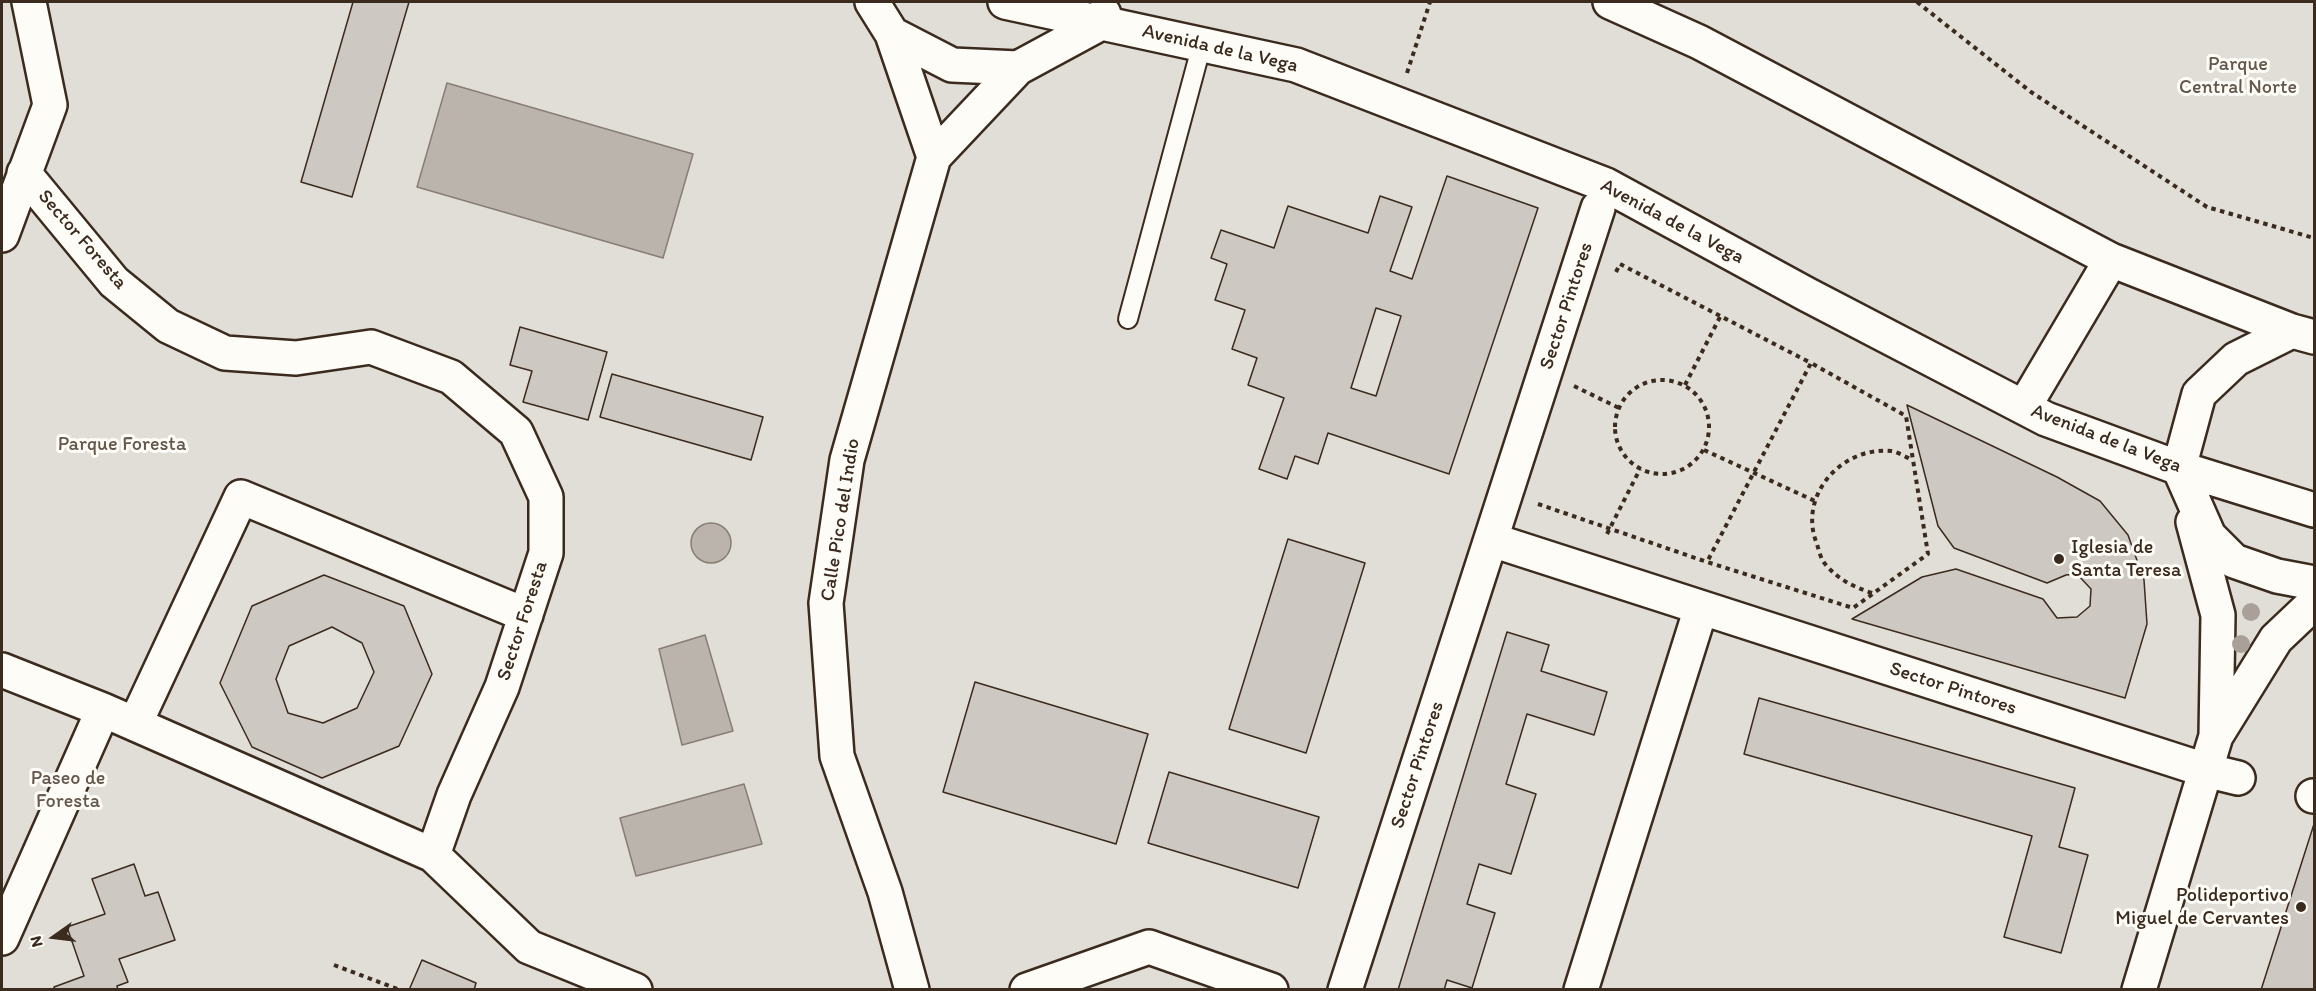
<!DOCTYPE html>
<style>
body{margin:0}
#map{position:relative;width:2316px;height:991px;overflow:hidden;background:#fdfcf7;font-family:Itim,sans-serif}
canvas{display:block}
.frame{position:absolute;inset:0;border:3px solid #3b2a1e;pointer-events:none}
.north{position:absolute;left:24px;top:907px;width:60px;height:60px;-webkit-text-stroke:4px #fdfcf7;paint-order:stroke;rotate:256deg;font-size:16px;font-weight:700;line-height:24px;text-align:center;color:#3b2a1e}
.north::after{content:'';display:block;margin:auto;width:21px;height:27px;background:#3b2a1e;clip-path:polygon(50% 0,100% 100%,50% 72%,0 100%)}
</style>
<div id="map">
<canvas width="2316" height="991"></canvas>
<div class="frame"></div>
<div class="north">N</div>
</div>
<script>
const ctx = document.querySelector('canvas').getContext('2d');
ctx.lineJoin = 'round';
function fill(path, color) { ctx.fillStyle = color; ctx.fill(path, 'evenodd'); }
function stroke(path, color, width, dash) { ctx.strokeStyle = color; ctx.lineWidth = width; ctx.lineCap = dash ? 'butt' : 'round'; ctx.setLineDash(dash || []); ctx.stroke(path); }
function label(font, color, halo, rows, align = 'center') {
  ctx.font = font + ' Itim,sans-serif'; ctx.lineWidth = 6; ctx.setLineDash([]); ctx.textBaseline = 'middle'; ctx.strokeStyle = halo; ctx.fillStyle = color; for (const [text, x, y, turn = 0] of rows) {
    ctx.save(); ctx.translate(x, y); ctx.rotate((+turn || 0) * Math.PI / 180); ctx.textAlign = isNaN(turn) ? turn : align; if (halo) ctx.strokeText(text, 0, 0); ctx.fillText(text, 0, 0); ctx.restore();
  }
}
const green = new Path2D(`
 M 2,2 L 2314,2 L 2314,989 L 2,990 Z`);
const water = new Path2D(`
 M 447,83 L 693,154 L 663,258 L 417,187 Z
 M691 543a20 20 0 1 1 40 0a20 20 0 1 1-40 0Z
 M 705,635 L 733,731 L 682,745 L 659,649 Z
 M 744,784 L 762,844 L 636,876 L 620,818 Z`);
const building = new Path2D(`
 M 353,2 L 409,2 L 352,197 L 301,182 Z
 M 1447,176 L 1538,208 L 1449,474 L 1328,433 L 1318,464 L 1295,456 L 1287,479 L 1259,469 L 1284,398 L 1248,385 L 1257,358 L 1232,349 L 1245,310 L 1215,300 L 1227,264 L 1211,258 L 1221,230 L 1274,248 L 1288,206 L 1368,233 L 1380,196 L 1412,207 L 1390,271 L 1412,279 ZM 1376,308 L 1401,316 L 1376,396 L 1351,388 Z
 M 520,327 L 607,352 L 588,420 L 523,402 L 532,371 L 510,365 Z
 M 612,374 L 763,417 L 751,460 L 600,417 Z
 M 1907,405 L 2057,477 L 2100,501 L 2128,535 L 2144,580 L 2147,624 L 2125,698 L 1852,619 L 1922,577 L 1956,569 L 2043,599 L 2057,618 L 2077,617 L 2090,606 L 2091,589 L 2077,574 L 2066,575 L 2047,583 L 1954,548 L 1938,526 Z
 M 1288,539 L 1365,563 L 1306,753 L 1229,729 Z
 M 324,575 L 404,606 L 432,674 L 399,746 L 322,778 L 252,747 L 220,683 L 252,606 ZM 332,627 L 362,643 L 374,672 L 357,708 L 323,723 L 288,713 L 276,679 L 289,646 Z
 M 1507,632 L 1549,645 L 1541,671 L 1607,692 L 1594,735 L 1527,714 L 1506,784 L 1536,794 L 1511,874 L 1479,864 L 1467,904 L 1495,913 L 1472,988 L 1447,980 L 1444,990 L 1398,990 Z
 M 975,682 L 1148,734 L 1116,844 L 943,792 Z
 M 1759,698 L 2075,788 L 2059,847 L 2088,855 L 2061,953 L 2004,937 L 2032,836 L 1744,754 Z
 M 1169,772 L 1319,817 L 1298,888 L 1148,843 Z
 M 2314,824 L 2314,990 L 2261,990 Z
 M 134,864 L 145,896 L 158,892 L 175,940 L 119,959 L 128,982 L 117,986 L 118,990 L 55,990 L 54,987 L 84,976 L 67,927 L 105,914 L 92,879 Z
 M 422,960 L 476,983 L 474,990 L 409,990 Z`);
const path = new Path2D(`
 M 1917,2 L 2031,92 L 2207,207 L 2314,238
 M 1407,73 L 1430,2
 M 1616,272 L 1620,264 L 1811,363 L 1707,562
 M1615 427a47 47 0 1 1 94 0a47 47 0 1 1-94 0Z
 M 1685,385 L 1721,315
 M 1574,386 L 1619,408
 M 1704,450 L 1815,501
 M 1538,504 L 1707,562 L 1853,608 L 1928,554 L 1906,416 L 1811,363
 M 1607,534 L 1640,469
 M 1872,593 C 1854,587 1839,580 1826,565 C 1821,560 1819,551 1817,544 C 1797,496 1842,446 1891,451 C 1898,452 1906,457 1912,460
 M 334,965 L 400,990`);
const lane = new Path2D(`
 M 1128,319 L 1202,44`);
const street = new Path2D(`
 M 872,2 L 892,34 L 952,65 L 1018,68 L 1103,22 L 1104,14
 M 1005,2 L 1296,65 L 1606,185 L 1806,294 L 2046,419 L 2179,468 L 2314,510
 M 1610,2 L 1699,42 L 2111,260 L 2292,331 L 2314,337
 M 892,34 L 934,157
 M 24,173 L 114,282 L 168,326 L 225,353 L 296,358 L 371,347 L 451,377 L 516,432 L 546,497 L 546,553 L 502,687 L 454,795 L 433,855
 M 2,235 L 50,105 L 29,2
 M 2292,331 L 2236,359 L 2199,394 L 2179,468 L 2209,536 L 2234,561 L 2277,576 L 2314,583
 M 2024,407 L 2111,260
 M 2193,522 L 2218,615 L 2216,736
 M 1492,540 L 2205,770 L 2238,778
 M 2,670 L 103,710 L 433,855 L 529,947 L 635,990
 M 135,724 L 241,497 L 526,615
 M 2313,796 L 2314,796
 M 2,938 L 103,710
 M 912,990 L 885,892 L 837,756 L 826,603 L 847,460 L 934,157 L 1018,68
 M 1027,990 L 1149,947 L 1271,990
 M 1345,990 L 1598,208
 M 1581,990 L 1701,608
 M 2139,990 L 2216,736 L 2276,639 L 2314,603`);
const trees = [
 [2251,612],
 [2241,644]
];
const markers = [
 [2059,559,6,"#3b2a1e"],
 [2301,907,6,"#3b2a1e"]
];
const streetNames = [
 ["Avenida de la Vega",1220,49,13],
 ["Avenida de la Vega",1672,222,28],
 ["Sector Foresta",82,240,49],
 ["Sector Pintores",1567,306,-72],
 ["Avenida de la Vega",2106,439,21],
 ["Calle Pico del Indio",841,520,-81],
 ["Sector Foresta",523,621,-72],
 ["Sector Pintores",1953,689,18],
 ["Sector Pintores",1418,765,-72]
];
const parkNames = [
 ["Parque",2238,65],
 ["Central Norte",2238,88],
 ["Parque Foresta",122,445],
 ["Paseo de",68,779],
 ["Foresta",68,802]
];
const poiNames = [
 ["Iglesia de",2071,548],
 ["Santa Teresa",2071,571],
 ["Polideportivo",2289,896,"right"],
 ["Miguel de Cervantes",2289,919,"right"]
];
fill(green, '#e1ded7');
fill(water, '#bbb4ad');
stroke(water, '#887d74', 1.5);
fill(building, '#cdc8c2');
stroke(building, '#3b2a1e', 1.5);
stroke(lane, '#3b2a1e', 22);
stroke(street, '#3b2a1e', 38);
stroke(path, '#3b2a1e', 4, [4.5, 4.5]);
stroke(lane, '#fdfcf7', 18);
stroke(street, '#fdfcf7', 33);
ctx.fillStyle = '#a9a199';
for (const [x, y] of trees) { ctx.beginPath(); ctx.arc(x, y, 9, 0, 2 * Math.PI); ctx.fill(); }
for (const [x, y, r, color] of markers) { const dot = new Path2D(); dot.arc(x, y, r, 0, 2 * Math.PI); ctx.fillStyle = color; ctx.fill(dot); stroke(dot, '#fdfcf7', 2); }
label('20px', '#3b2a1e', '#fdfcf7', streetNames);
label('20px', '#64574c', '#fdfcf7', parkNames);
label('20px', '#3b2a1e', '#fdfcf7', poiNames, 'left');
</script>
